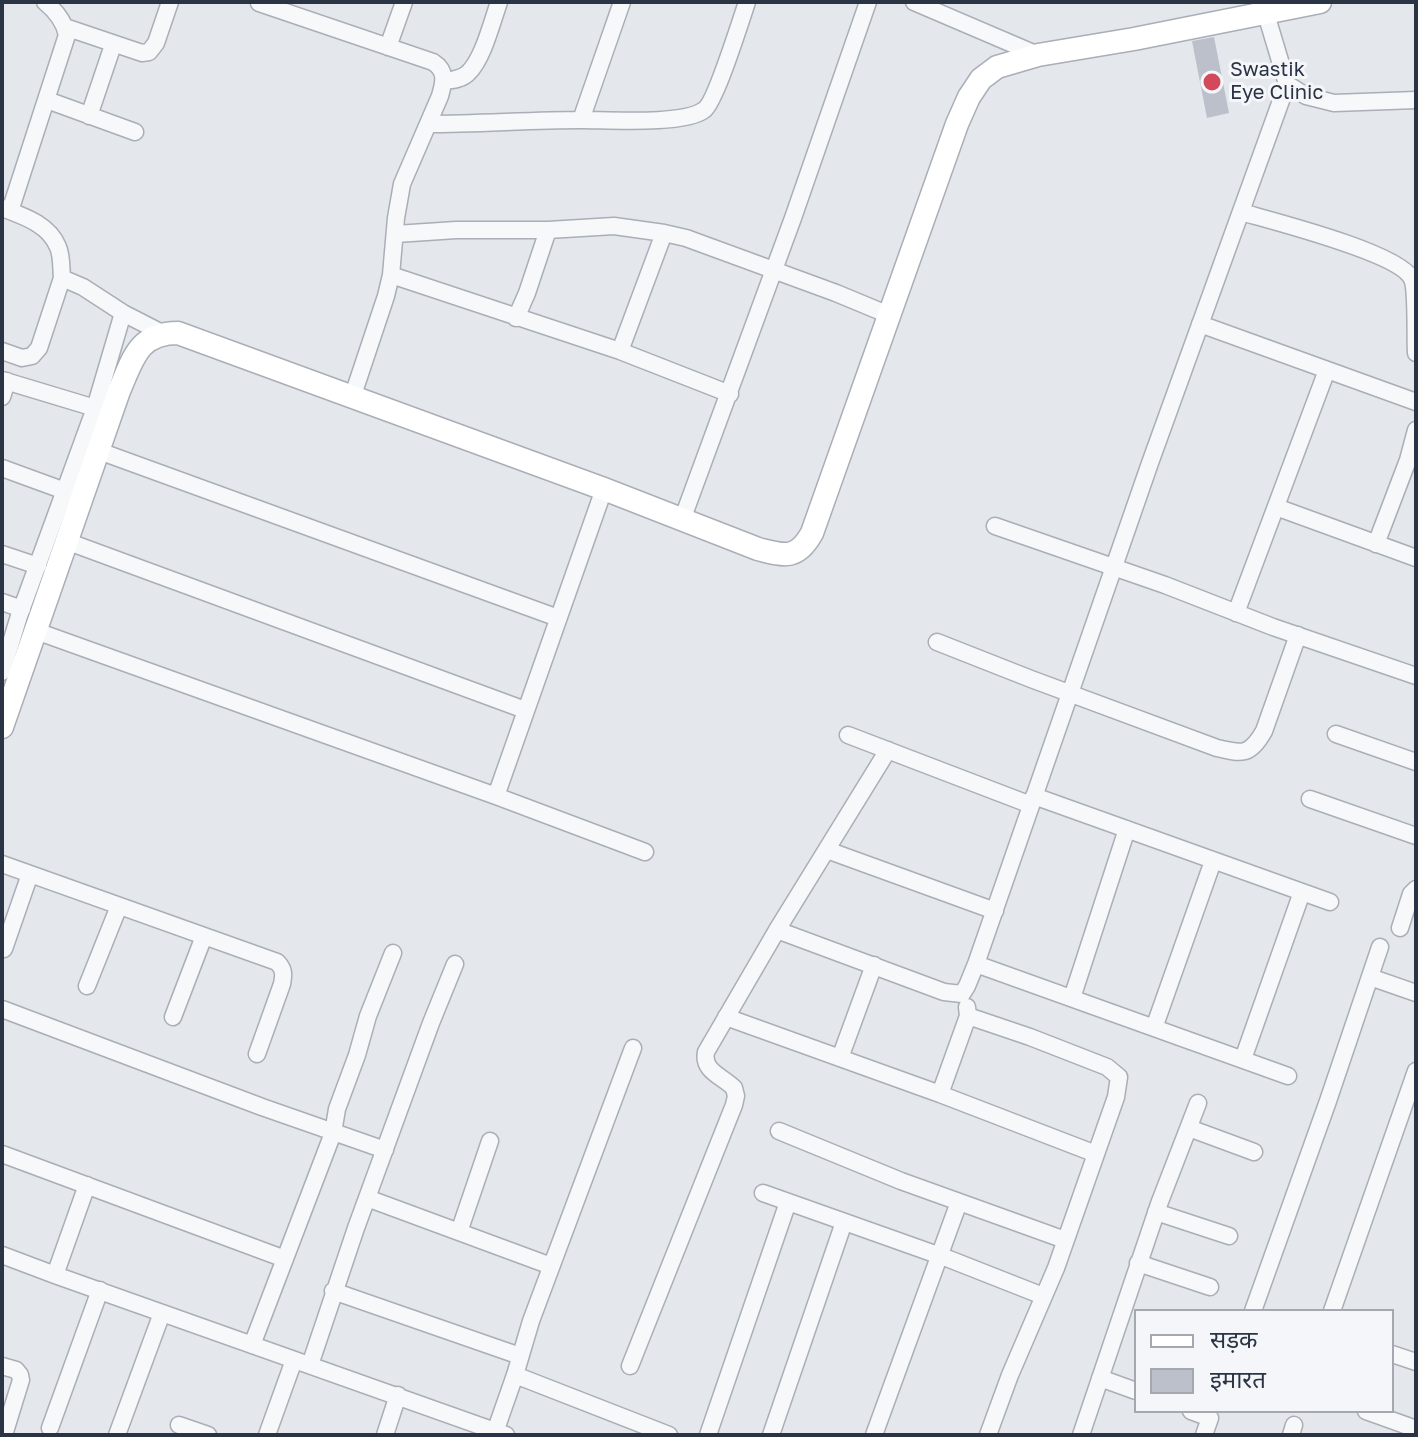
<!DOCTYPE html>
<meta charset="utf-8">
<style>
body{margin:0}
#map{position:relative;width:1418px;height:1437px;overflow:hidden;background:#e4e7ec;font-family:"Golos Text","Noto Sans Devanagari",sans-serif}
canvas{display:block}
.frame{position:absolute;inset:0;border:4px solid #2b3445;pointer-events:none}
.legend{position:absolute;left:1134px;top:1309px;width:260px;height:104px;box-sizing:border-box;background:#f4f6f9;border:2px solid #a4a8b1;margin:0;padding:10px 14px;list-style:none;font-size:24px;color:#2b3445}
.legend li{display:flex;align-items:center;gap:16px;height:40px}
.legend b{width:40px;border:2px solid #a4a8b1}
</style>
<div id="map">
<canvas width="1418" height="1437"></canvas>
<div class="frame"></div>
<ul class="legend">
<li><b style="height:10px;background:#fff"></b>सड़क</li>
<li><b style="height:22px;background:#bbc0ca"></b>इमारत</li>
</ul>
</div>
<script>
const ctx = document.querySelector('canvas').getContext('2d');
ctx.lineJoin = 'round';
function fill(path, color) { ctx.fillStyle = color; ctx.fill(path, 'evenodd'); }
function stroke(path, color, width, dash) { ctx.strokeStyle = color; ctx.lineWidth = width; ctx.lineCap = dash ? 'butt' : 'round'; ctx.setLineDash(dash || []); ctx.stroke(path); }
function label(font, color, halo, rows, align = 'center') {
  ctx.font = font + ' "Golos Text",sans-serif'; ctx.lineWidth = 6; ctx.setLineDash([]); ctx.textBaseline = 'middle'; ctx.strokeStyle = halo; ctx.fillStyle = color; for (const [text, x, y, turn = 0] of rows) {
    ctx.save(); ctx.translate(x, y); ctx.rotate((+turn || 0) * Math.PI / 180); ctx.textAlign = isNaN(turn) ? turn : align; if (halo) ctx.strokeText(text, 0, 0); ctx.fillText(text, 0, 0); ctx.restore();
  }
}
const building = new Path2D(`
 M 1214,37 L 1229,113 L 1207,118 L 1192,41 Z`);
const street = new Path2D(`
 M 914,2 L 1038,55
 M 1260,2 L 1266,14 L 1287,84 L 1306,96 L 1334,103 L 1416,100
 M 259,3 L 433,62 C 447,71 444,82 440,96 L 402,184 L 396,218 L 391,275 L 386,296 L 353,395
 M 65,27 L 142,53 L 149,52 L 156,43 L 170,2
 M 388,47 L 404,2
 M 445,81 C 453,80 462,79 468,73 C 483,59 492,22 499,2
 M 47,100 L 135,132
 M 89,116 L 113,45
 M 581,120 L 622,2
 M 428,124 C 479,124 531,120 582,120 C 609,120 684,125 704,110 C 715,103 741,20 747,2
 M 2,208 C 23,216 49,224 58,247 C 62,256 61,268 62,278 L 83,287 L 123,313 L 162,333
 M 10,211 L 67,35 C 64,21 56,11 45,2
 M 1241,212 C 1272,221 1400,253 1412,279 C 1417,289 1415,339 1416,353
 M 396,234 L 456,230 L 548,230 L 614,226 L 664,233 L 686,238 L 836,293 L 889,315
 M 391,275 L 620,351 L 730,394
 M 516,318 L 527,293 L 548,230
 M 1200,324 L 1416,402
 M 2,351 L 22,358 L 32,356 L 39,348 L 62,278
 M 620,351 L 664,233
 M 2,380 L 95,408
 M 2,397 L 7,381
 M 99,451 L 558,618
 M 2,468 L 65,491
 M 1276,507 L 1416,558
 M 682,520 L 793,218 L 868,2
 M 995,526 L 1165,585 L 1273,627 L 1416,676
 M 66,541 L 525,710
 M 1376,544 L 1408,460 L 1416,430
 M 2,554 L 38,566
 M 2,602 L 22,609
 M 1236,613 L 1327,370
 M 36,631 L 496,796 L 645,852
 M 937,642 L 1031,679 L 1217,748 C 1242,754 1250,756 1264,731 L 1298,635
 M 2,672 L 19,616 L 95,408 L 123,313
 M 1336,734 L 1416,762
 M 848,735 L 1031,805
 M 496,796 L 604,489
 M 1034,796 L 1330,902
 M 1310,799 L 1416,836
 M 827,850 L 995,911
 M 2,864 L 277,962 C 284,969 284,974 282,984 L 257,1054
 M 1400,928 L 1411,894 L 1416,889
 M 777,930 L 944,992 L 962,994
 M 4,949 L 30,874
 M 976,964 L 1288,1076
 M 1370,977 L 1416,993
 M 87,986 L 119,906
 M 962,994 L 967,986 L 976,964 L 1150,463 L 1287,84
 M 1072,998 L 1127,829
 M 2,1009 L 262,1107 L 385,1150
 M 968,1016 L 1030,1037 L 1107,1067 L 1119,1077 L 1116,1097 L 1056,1268 L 1010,1375 L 988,1435
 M 173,1017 L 204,936
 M 726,1017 L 940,1094 L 968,1016 L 967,1007
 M 1154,1028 L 1213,861
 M 840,1058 L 874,965
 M 1243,1059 L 1302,892
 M 940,1094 L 1096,1154
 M 1189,1128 L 1254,1152
 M 779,1131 L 901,1181 L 1065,1240
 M 2,1154 L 285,1259
 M 763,1193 L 949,1259 L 1043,1296
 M 367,1198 L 551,1266
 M 1156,1212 L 1229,1236
 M 459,1232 L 490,1141
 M 2,1255 L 55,1275 L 506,1435
 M 1138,1263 L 1210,1287
 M 55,1275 L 87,1185
 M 333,1291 L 520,1356
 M 1253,1311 L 1328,1101 L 1380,947
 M 1332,1311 L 1416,1071
 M 252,1345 L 333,1133 L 337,1109 L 357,1055 L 368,1016 L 393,953
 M 1392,1354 L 1416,1362
 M 310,1365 L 356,1228 L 431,1023 L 455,964
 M 2,1366 L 16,1370 L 20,1375 L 21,1380 L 4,1435
 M 630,1366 L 734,1105 L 736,1096 L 734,1088 C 722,1076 702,1071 706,1052 L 777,930 L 888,750
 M 515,1375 L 669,1435
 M 1100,1378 L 1136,1391
 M 1191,1411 L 1210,1418 L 1204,1435
 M 1366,1411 L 1416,1429
 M 179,1425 L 208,1435
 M 50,1428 L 100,1290
 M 117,1435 L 162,1313
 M 267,1435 L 294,1360
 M 385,1435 L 398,1395
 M 494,1435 L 515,1375 L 531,1321 L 633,1048
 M 708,1435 L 788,1202
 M 771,1435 L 844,1222
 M 874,1435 L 959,1202
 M 1081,1435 L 1159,1204 L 1198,1103
 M 1291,1435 L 1294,1425`);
const secondary = new Path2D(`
 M 2,727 L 119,391 C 133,359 138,333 178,333 L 604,489 L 758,549 C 785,556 797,560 812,533 L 957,124 L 969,97 L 981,79 L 997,67 L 1038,55 L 1134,39 L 1320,2`);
const markers = [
 [1212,82,10,"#d1495b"]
];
const poiNames = [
 ["Swastik",1230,70],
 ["Eye Clinic",1230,93]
];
fill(building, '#bbc0ca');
stroke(street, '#a9aeb7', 19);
stroke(secondary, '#a9aeb7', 25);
stroke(street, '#f7f8fa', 16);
stroke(secondary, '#fff', 22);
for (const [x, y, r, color] of markers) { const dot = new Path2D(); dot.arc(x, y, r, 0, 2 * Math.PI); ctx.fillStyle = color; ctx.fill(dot); stroke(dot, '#f4f6f9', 3); }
label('20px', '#2b3445', '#f4f6f9', poiNames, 'left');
</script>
